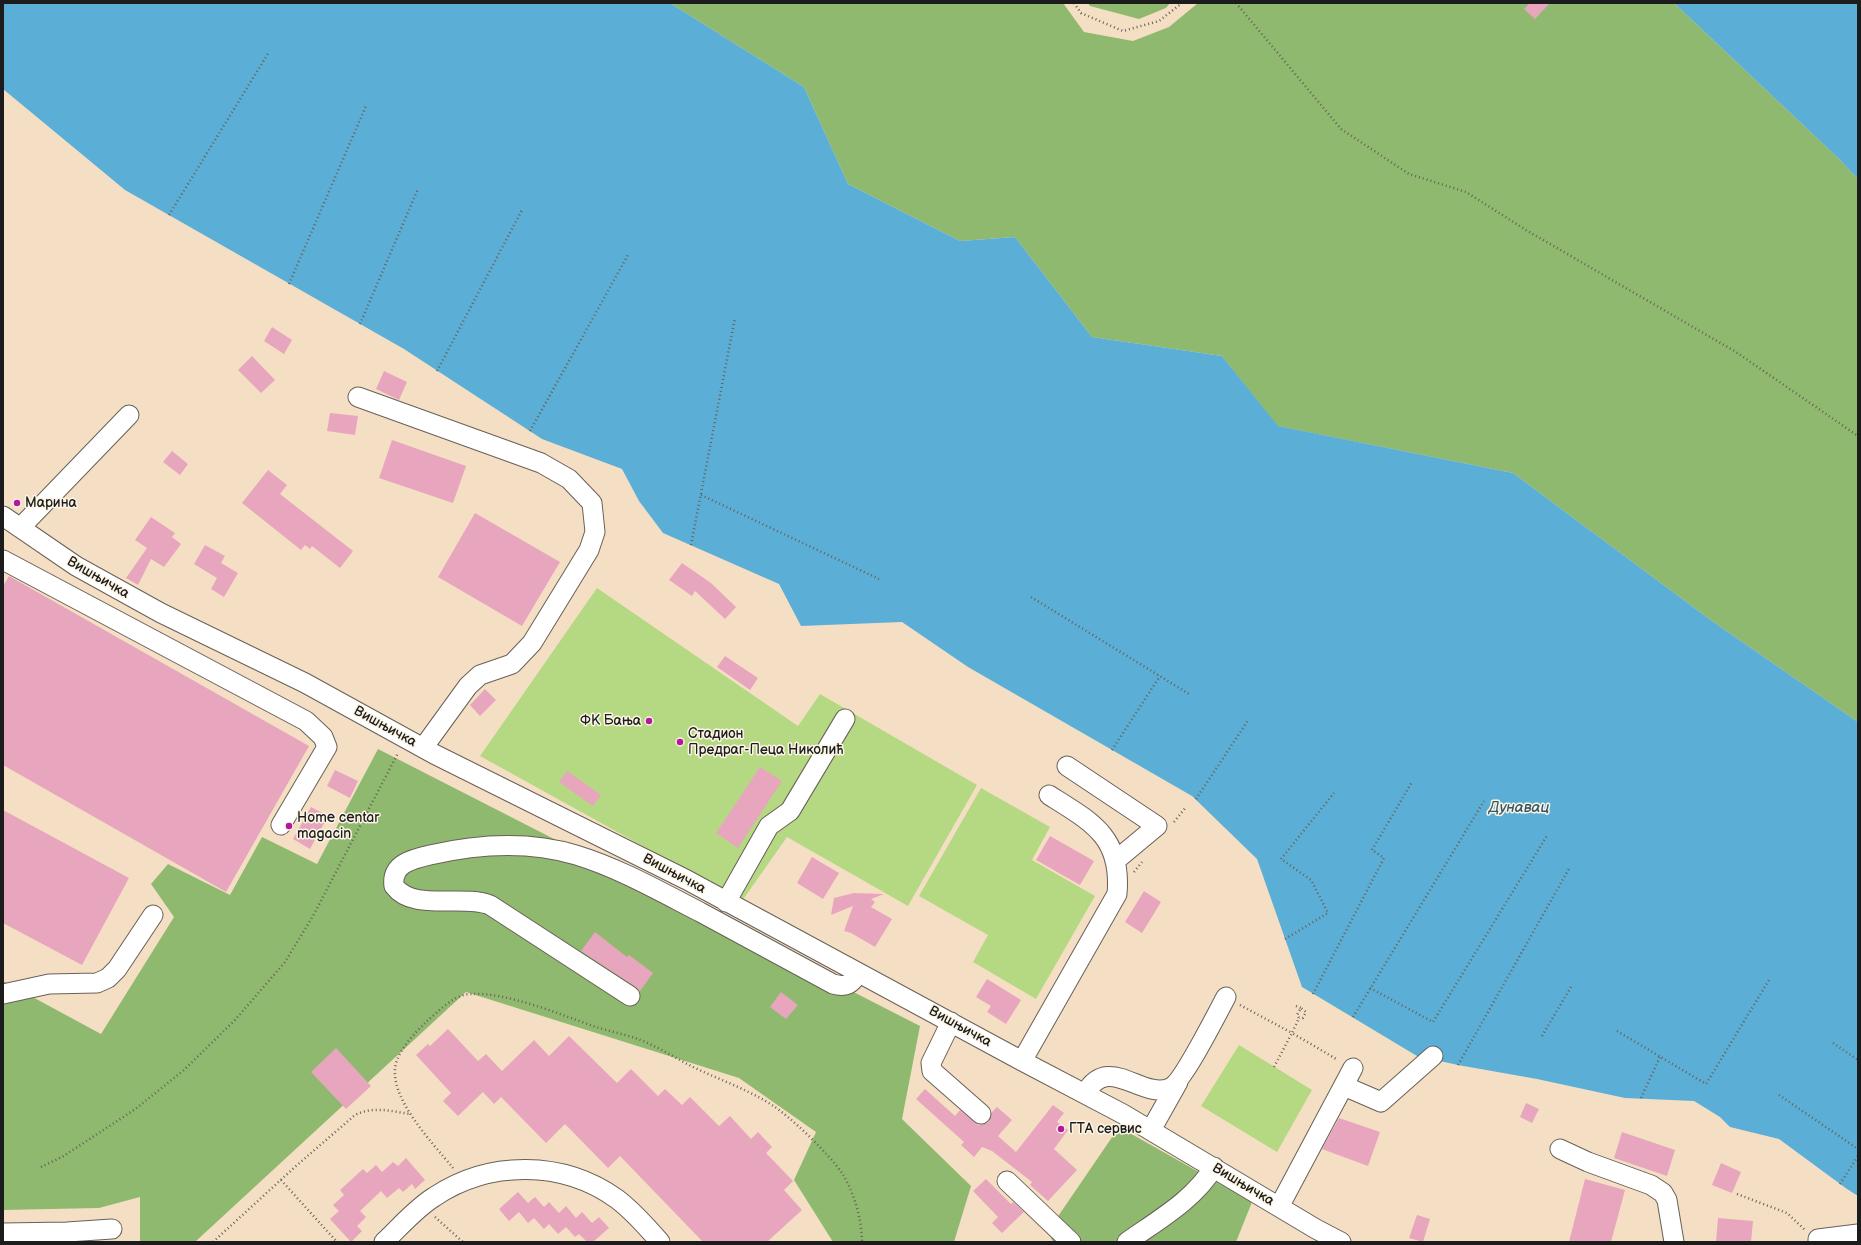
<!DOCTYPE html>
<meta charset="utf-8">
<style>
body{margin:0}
#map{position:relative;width:1861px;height:1245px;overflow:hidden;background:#f5dfc4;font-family:"Balsamiq Sans",sans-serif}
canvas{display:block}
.frame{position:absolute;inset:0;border:4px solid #1c1c1c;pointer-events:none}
</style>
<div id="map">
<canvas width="1861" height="1245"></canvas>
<div class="frame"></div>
</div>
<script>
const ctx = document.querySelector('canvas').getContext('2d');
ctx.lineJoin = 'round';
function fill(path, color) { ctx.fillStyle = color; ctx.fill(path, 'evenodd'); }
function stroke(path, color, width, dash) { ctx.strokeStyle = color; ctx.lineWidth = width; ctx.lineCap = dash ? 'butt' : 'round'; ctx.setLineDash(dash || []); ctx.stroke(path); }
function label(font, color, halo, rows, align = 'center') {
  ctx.font = font + ' "Balsamiq Sans",sans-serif'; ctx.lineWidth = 3; ctx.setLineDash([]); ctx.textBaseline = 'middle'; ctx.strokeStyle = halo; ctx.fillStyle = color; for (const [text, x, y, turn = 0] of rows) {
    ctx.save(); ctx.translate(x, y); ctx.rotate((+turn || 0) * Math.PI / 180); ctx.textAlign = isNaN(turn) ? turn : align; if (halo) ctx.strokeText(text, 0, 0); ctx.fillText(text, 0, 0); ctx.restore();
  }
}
const green = new Path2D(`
 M 597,588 L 798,726 L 820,694 L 977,785 L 908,906 L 787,837 L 742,901 L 480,756 Z
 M 981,788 L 1050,827 L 1032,860 L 1095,896 L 1036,999 L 973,962 L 988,935 L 919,896 Z
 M 1239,1045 L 1312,1090 L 1277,1152 L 1201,1106 Z`);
const forest = new Path2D(`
 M 670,3 L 1063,3 L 1084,32 L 1133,41 L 1169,27 L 1198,3 L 1674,3 L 1839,159 L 1858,179 L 1858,722 L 1712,621 L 1513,473 L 1277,426 L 1222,356 L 1092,337 L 1015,237 L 960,241 L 848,184 L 804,87 Z
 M 1088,3 L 1170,3 L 1166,8 L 1139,19 L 1090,6 Z
 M 378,749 L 920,1026 L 902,1119 L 971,1186 L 954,1242 L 833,1242 L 794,1180 L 816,1132 L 739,1078 L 466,992 L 195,1242 L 140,1242 L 140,1197 L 99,1208 L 3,1210 L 3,981 L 101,1034 L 174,917 L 151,884 L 168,864 L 230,895 L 262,837 L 317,864 Z
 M 1119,1127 L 1252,1202 L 1236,1242 L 1053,1242 L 1048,1231 Z`);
const water = new Path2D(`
 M 3,3 L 670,3 L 804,87 L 848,184 L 960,241 L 1015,237 L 1092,337 L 1222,356 L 1278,426 L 1513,473 L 1712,621 L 1858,722 L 1858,1196 L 1847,1189 L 1779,1139 L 1730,1127 L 1720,1117 L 1694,1101 L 1625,1098 L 1537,1079 L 1458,1065 L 1417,1056 L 1302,987 L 1257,859 L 1192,796 L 968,667 L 902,622 L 801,626 L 779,584 L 663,533 L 639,501 L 622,469 L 542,439 L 404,349 L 125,190 L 3,89 Z
 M 1674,3 L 1858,3 L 1858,179 L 1839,159 Z`);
const building = new Path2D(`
 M 1530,3 L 1550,3 L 1535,19 L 1524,9 Z
 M 272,327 L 292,340 L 284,354 L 264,341 Z
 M 252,356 L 275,380 L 261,393 L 238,370 Z
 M 384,371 L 407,382 L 399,400 L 376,389 Z
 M 330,413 L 358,416 L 355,435 L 327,431 Z
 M 392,440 L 466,466 L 453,503 L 379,478 Z
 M 172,451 L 188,464 L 180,475 L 163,462 Z
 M 268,470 L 287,485 L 280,494 L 353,551 L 340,568 L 312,546 L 310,549 L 305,545 L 301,550 L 242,503 Z
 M 475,513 L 560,562 L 522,626 L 438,577 Z
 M 151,517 L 175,533 L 172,537 L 181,544 L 164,567 L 151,559 L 138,585 L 126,578 L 147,548 L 135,540 Z
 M 205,545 L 225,556 L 221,563 L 238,573 L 224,597 L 211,589 L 217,578 L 194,564 Z
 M 682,563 L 711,583 L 736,607 L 725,619 L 695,591 L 692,596 L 669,580 Z
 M 9,576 L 309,746 L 226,892 L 3,765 L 3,586 Z
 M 725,656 L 758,678 L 750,690 L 717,667 Z
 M 485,689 L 496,700 L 480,716 L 470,705 Z
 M 760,767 L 782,781 L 738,848 L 716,833 Z
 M 335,770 L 358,781 L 350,798 L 327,786 Z
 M 567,771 L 601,795 L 593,806 L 559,782 Z
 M 311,807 L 328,816 L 310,849 L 293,839 Z
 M 3,810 L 129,878 L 82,965 L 3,923 Z
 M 1050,836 L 1094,861 L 1080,885 L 1036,860 Z
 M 812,857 L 839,873 L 823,899 L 797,883 Z
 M 1144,891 L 1161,902 L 1142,933 L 1125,922 Z
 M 854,893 L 884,894 L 871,899 L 875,902 L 871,907 L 892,919 L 875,947 L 851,933 L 844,931 L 853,906 L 831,915 L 834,898 Z
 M 595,932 L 627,957 L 629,955 L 653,973 L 640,991 L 636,987 L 581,951 Z
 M 987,979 L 1021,1000 L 1006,1024 L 987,1012 L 991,1006 L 976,997 Z
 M 781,992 L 798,1005 L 786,1019 L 770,1007 Z
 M 448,1029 L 478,1061 L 486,1054 L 502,1071 L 534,1040 L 549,1056 L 569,1036 L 617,1083 L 631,1069 L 658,1096 L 665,1089 L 682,1105 L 690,1097 L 719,1126 L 730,1116 L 751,1139 L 758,1132 L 772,1147 L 766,1153 L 793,1181 L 784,1190 L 802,1210 L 767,1242 L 703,1242 L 620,1156 L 608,1168 L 565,1124 L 546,1143 L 501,1097 L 494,1104 L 483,1092 L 458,1116 L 443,1101 L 451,1093 L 416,1055 L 428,1044 L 430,1046 Z
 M 336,1048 L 371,1086 L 346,1109 L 311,1072 Z
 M 925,1089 L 955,1116 L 960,1110 L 978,1125 L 984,1124 L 989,1122 L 992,1112 L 997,1107 L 1012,1120 L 998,1136 L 1016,1152 L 1053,1105 L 1064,1113 L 1057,1122 L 1068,1130 L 1054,1149 L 1077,1170 L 1048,1201 L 1030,1185 L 1032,1182 L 992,1151 L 982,1147 L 974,1157 L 961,1145 L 964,1142 L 916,1099 Z
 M 1526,1103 L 1539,1109 L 1532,1123 L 1520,1117 Z
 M 1339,1118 L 1380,1132 L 1368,1166 L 1322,1149 Z
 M 1622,1132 L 1675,1150 L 1667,1176 L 1614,1158 Z
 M 406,1158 L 425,1180 L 415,1189 L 412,1184 L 403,1192 L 399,1188 L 387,1198 L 381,1191 L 360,1211 L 366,1217 L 357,1226 L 362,1231 L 351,1242 L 330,1219 L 339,1211 L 333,1205 L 344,1195 L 340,1190 L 363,1169 L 367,1173 L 376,1165 L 382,1172 L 393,1162 L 398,1166 Z
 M 1721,1163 L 1741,1172 L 1732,1193 L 1712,1185 Z
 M 986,1179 L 1011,1204 L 1013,1202 L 1024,1212 L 1002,1233 L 992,1223 L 998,1217 L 973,1191 Z
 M 1585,1179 L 1625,1190 L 1611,1242 L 1569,1242 Z
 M 518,1192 L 528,1203 L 535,1197 L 544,1207 L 549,1202 L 559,1213 L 566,1206 L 576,1218 L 582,1212 L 592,1223 L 599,1217 L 609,1228 L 593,1242 L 587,1242 L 579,1234 L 575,1237 L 566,1227 L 558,1234 L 549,1224 L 544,1229 L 534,1218 L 528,1223 L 519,1212 L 509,1221 L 499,1209 Z
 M 1417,1215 L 1430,1219 L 1423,1242 L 1409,1238 Z
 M 1718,1218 L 1753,1221 L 1751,1242 L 1716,1242 Z`);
const path = new Path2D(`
 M 1074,3 L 1081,13 L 1123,31 L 1159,21 L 1182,3
 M 1236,3 L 1341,129 L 1409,174 L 1466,192 L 1526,230 L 1736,352 L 1858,436
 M 169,215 L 269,52
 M 289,284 L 366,106
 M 360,324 L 418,189
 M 437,371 L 522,210
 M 530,431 L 628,255
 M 701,495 L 879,579
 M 691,545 L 735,318
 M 1031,597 L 1189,694
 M 1112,750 L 1160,676
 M 1196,799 L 1249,719
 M 1174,822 L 1186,807
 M 1134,872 L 1142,862
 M 1285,939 L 1328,913 L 1311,880 L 1281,859 L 1334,793
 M 1370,988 L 1433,1022 L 1548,834
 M 1313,994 L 1384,858 L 1372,850 L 1412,782
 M 1240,1005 L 1292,1033 L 1299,1018 L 1297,1015 L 1301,1008 L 1306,1012 L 1303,1018 L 1299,1018
 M 1296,1006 L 1301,1008
 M 1353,1017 L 1484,801
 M 1617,1031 L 1706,1084 L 1769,980
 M 1542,1036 L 1571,987
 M 1833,1043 L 1858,1060
 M 1458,1065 L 1570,867
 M 1274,1067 L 1292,1033 L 1338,1060
 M 1779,1095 L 1858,1149
 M 1641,1098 L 1660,1057
 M 41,1167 L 62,1157 L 134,1110 L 184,1070 L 235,1020 L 285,962 L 313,916 L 398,753
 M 453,1168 C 433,1143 387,1097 396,1063 C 401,1047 415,1033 426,1022 C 438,1012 454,994 471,994 C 507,992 559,1014 593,1026 C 608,1031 624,1034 638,1039 C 657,1046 675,1058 693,1067 C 720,1080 747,1089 772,1105 C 792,1118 828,1153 842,1173 C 854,1192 862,1220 862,1242
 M 281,1180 L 337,1242
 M 1840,1184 L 1858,1156
 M 1737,1194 L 1787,1213 L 1805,1230
 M 435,1217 L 463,1242
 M 213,1242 L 296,1166 L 355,1115 C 373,1106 391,1111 410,1114`);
const minor = new Path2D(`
 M 358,397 L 541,463 L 569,479 L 592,503 L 595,532 L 589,550 L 532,643 L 512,664 L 480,675 L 468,686 L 423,748
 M 3,516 L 76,566 L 161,613 L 305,683 L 434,754 L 687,880 L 1022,1061 L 1123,1114 L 1316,1229 L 1341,1242
 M 20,528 L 129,415
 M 3,560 L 306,721 L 323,737 L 327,747 L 281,825
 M 1067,766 L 1157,826 L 1115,861
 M 726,902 L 769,826 L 790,811 L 845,719
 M 3,994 L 49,984 L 97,983 L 108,978 L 117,969 L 153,915
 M 630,996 L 490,905 C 462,894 413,912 394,886 C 391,864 412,859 430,855 C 478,844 529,841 576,855 C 619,868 661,892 700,912 C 744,936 789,960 833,984 C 847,988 851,984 859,973
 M 951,1022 L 931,1063 L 932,1071 L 981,1114
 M 1022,1061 L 1117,894 C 1122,837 1092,822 1049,795
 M 1344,1086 L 1381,1102 L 1433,1056
 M 1085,1094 C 1108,1052 1141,1100 1170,1088 C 1182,1083 1218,1012 1226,997
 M 1151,1130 L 1178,1082
 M 1560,1149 L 1588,1162 L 1651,1185 L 1663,1193 L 1667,1200 L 1674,1242
 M 1007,1181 L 1071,1242
 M 1279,1207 L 1353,1068
 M 3,1233 L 67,1232 L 112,1229
 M 384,1242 C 400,1227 415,1209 434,1197 C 489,1160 563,1160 617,1199 C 633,1211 647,1227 660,1242
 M 1127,1242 C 1158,1220 1194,1200 1214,1167
 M 1818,1242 L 1818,1239 L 1858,1234`);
const markers = [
 [17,503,4,"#b5179e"],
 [649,721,4,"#b5179e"],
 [680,742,4,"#b5179e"],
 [289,826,4,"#b5179e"],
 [1061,1129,4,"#b5179e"]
];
const poiNames = [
 ["Марина",25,503],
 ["ФК Бања",641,721,"right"],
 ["Стадион",688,734],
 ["Предраг-Пеца Николић",688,750],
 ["Home centar",297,818],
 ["magacin",297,834],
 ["ГТА сервис",1069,1129]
];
const streetNames = [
 ["Вишњичка",98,578,30],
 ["Вишњичка",385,727,29],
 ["Вишњичка",674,874,28],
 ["Вишњичка",960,1027,29],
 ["Вишњичка",1243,1185,31]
];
const waterNames = [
 ["Дунавац",1519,808]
];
fill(green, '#b5d982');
fill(forest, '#90b970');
fill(water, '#5bafd7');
fill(building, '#e7a6bd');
stroke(minor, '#686057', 21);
stroke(path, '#686057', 2.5, [1, 3]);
stroke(minor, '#fff', 19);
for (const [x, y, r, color] of markers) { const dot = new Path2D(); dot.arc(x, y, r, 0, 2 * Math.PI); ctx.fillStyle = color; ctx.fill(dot); stroke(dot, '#fcf5e5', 1.5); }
label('14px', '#1c1c1c', '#fcf5e5', poiNames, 'left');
label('14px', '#1c1c1c', '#fcf5e5', streetNames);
label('italic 15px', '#355767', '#fcf5e5', waterNames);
</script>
